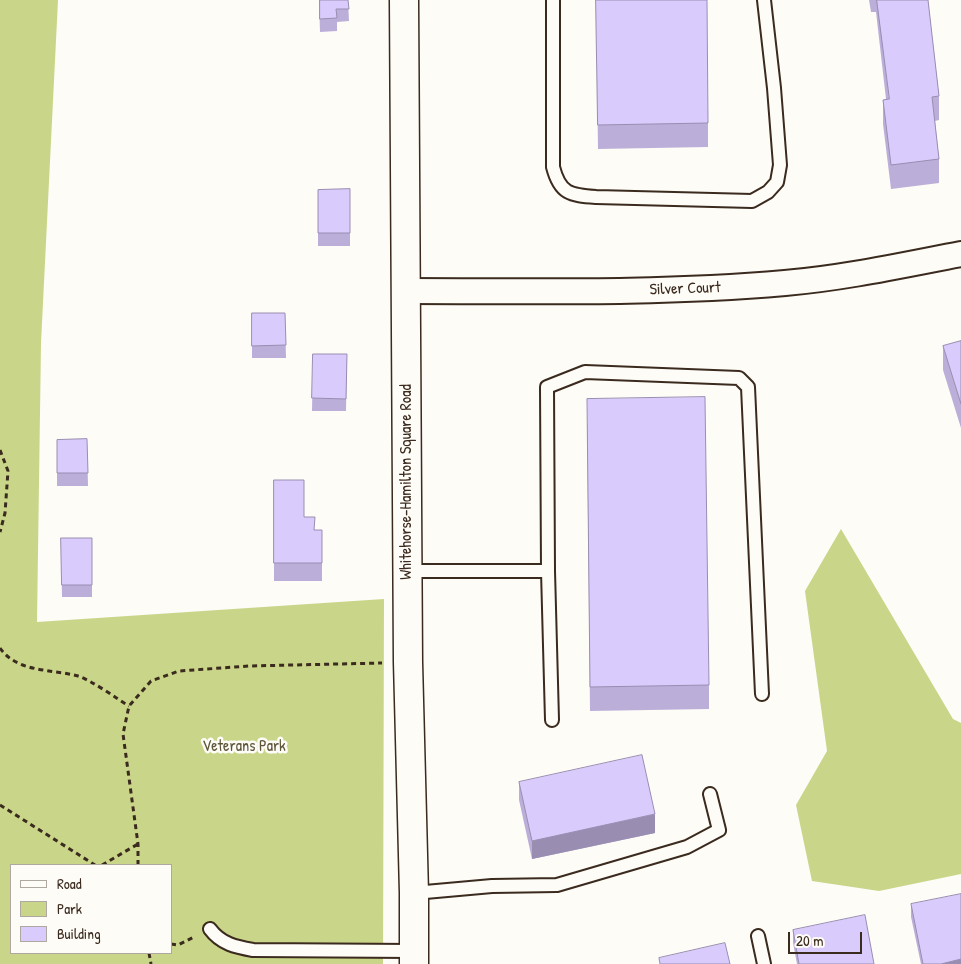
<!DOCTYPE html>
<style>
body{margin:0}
#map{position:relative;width:961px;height:964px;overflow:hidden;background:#fdfcf7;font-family:"Patrick Hand",sans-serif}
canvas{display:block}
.legend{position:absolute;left:10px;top:864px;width:162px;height:90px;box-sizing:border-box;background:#fdfcf7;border:1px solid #afa8a0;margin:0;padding:6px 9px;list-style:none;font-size:15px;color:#3b2a1e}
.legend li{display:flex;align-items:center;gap:10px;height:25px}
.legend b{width:25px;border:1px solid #afa8a0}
.scale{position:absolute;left:788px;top:932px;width:74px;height:22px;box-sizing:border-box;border:2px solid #3b2a1e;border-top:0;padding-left:6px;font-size:15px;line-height:18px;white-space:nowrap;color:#3b2a1e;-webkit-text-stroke:4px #fdfcf7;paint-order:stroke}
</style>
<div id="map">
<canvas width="961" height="964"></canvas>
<ul class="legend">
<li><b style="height:6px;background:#fdfcf7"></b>Road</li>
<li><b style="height:14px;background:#c9d689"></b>Park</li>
<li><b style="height:14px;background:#dacbfd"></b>Building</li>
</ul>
<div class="scale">20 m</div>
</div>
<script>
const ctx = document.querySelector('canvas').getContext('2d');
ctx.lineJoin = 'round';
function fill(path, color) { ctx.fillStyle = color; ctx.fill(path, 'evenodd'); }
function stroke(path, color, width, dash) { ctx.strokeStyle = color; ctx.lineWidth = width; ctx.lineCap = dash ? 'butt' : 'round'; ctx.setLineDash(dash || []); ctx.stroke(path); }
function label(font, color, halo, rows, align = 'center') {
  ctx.font = font + ' "Patrick Hand",sans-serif'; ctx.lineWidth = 5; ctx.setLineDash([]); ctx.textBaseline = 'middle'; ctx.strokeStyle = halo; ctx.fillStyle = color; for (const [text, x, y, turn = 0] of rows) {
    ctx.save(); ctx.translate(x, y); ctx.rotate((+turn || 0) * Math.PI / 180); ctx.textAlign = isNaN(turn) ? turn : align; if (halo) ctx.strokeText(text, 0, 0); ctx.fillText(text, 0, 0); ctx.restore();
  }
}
const green = new Path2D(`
 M 0,0 L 58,0 L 41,343 L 37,622 L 384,599 L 383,964 L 0,964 ZM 11,865 L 171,865 L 171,953 L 11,953 Z
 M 841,529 L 953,719 L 961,723 L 961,874 L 879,891 L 812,881 L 796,805 L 827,751 L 805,591 Z`);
const path = new Path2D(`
 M 0,450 L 8,471 L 5,513 L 0,532
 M 0,648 C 17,673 53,669 78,676 C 91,680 116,698 129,706
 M 0,805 L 95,865
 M 102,865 L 138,844
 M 138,865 L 138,844 L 123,734 L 129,706 L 151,681 L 179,671 L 249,666 L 382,663
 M 171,944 L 178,945 L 194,937
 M 149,953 L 151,964`);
const service = new Path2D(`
 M 553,0 L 553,167 C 560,194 570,195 596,197 L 752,201 L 768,192 L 777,182 L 780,165 L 774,88 L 764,0
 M 408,571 L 548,571 L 547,387 L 585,372 L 739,378 L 748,387 L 762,694
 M 548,571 L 552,720
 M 414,893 L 492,886 L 557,885 L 687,847 L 719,830 L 710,794
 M 210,929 C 221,944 236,947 253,950 L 414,951
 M 758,936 L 764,964`);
const minor = new Path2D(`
 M 406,291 C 532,291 659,294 785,283 C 844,278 903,265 961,254`);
const tertiary = new Path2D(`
 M 404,0 L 408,662 L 414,893 L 414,964`);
const wall = new Path2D(`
 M 319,0 L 348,0 L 349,21 L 337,22 L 337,31 L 320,32 Z
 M 596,0 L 708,123 L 708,147 L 598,149 Z
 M 869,0 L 928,0 L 939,96 L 939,120 L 935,121 L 939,159 L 939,183 L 891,189 L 883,124 L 883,100 L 886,99 L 876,12 L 871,12 Z
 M 350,189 L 350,246 L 318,246 L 318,190 Z
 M 252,313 L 285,313 L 286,358 L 252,358 Z
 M 961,341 L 961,428 L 943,370 L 943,346 Z
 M 313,354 L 347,354 L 346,411 L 312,411 Z
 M 587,423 L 709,685 L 709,709 L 590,711 Z
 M 87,439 L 88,486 L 57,486 L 57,440 Z
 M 274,480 L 315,530 L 322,530 L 322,581 L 274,581 Z
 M 61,538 L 92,538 L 92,597 L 62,597 Z
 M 519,782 L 655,833 L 532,859 L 519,800 Z
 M 911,904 L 961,964 L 921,964 L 911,917 Z
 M 793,930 L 874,964 L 797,964 L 793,943 Z`);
const shadedWall = new Path2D(`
 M 655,814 L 655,833 L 532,859 L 532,841 Z
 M 961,959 L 961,964 L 941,964 Z`);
const building = new Path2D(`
 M 320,0 L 348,0 L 349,9 L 336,9 L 337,18 L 320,19 Z
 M 596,0 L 707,0 L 708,123 L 598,125 Z
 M 877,0 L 928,0 L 939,96 L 932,97 L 939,159 L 891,165 L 883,100 L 889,99 Z
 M 350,189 L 350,233 L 318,233 L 318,190 Z
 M 252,313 L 285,313 L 286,345 L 252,346 Z
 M 961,341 L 961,404 L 943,346 Z
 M 313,354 L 347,354 L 346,399 L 312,398 Z
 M 705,397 L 709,685 L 590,687 L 587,399 Z
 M 87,439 L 88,473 L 57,473 L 57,440 Z
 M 274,480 L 304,480 L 304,517 L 315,517 L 314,530 L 322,530 L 322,563 L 274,563 Z
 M 61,538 L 92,538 L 92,585 L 62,585 Z
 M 642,755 L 655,814 L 532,841 L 519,782 Z
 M 961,894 L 961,959 L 941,964 L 923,964 L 911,904 Z
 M 865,915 L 874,964 L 799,964 L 793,930 Z
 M 725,943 L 730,964 L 660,964 L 659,958 Z`);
const streetNames = [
 ["Silver Court",685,289,-2],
 ["Whitehorse-Hamilton Square Road",407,482,-90]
];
const parkNames = [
 ["Veterans Park",244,747]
];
fill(green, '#c9d689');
stroke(service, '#3b2a1e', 16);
stroke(minor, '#3b2a1e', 28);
stroke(tertiary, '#3b2a1e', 31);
stroke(path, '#3b2a1e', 3, [5, 4]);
stroke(service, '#fdfcf7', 12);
stroke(minor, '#fdfcf7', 24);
stroke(tertiary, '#fdfcf7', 28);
fill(wall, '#bbafda');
fill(shadedWall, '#998eb1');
fill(building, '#dacbfd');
stroke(building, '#998eb1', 1);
label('16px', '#3b2a1e', '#fdfcf7', streetNames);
label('16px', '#5e5539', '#fdfcf7', parkNames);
</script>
